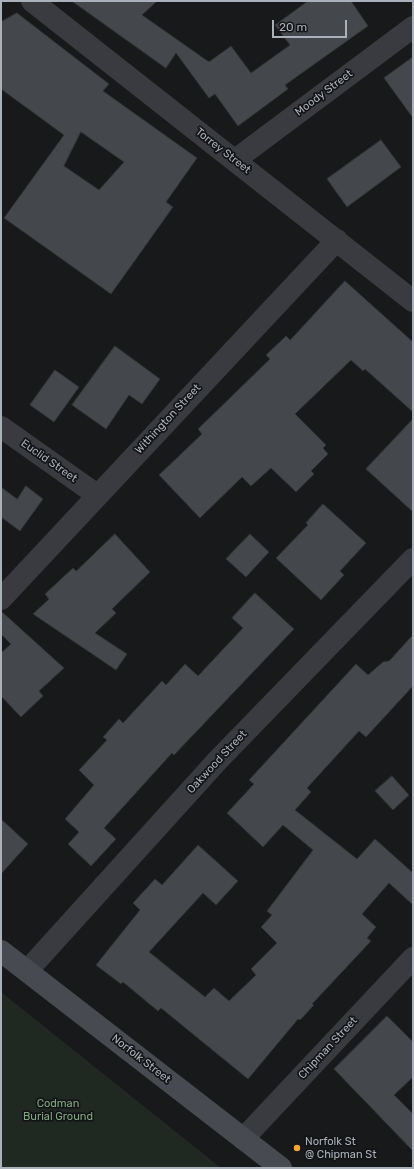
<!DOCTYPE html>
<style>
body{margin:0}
#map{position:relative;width:414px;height:1169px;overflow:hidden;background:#18191b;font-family:Rubik,sans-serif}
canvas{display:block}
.frame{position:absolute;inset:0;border:2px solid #aab1bb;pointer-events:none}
.scale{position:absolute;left:272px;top:20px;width:75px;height:18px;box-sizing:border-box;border:2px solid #aab1bb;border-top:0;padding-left:5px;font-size:12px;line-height:14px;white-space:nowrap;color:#aab1bb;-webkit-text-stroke:3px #131416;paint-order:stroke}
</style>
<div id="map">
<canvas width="414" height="1169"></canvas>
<div class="frame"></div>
<div class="scale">20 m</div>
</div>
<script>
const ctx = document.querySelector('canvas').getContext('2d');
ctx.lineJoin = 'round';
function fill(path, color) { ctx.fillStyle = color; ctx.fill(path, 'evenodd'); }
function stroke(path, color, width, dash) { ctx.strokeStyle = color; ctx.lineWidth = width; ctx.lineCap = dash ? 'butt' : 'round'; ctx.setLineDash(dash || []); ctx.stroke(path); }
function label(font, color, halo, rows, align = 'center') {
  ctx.font = font + ' Rubik,sans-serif'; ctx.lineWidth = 3.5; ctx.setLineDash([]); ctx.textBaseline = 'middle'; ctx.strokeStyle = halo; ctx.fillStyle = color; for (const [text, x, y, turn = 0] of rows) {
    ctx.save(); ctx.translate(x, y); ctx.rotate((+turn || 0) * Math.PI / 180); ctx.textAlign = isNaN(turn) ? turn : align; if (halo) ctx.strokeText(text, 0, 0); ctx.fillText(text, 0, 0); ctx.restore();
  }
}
const green = new Path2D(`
 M 1,992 L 221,1168 L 1,1168 Z`);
const building = new Path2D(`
 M 72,1 L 157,1 L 142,15 L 209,62 L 231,46 L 251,73 L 290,45 L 275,25 L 308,1 L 351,1 L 368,26 L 285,85 L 288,89 L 238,126 L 215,94 L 209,98 L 176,53 L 166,68 Z
 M 17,13 L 109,84 L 103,91 L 197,158 L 166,202 L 173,207 L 111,294 L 4,218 L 64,135 L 1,89 L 1,22 ZM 81,132 L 124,162 L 99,190 L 64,166 Z
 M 413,57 L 413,118 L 384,78 Z
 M 381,140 L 401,167 L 347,207 L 327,179 Z
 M 345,281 L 413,342 L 413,412 L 365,369 L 363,371 L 351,360 L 295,414 L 326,445 L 323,448 L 328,454 L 311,471 L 314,474 L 296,492 L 271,468 L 251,486 L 242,477 L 200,518 L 159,475 L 202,434 L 198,429 L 270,359 L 266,355 L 286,336 L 290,340 Z
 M 115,346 L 160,379 L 142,404 L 129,395 L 106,429 L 72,405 Z
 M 55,370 L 79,387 L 54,422 L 30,405 Z
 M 413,419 L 413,512 L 366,469 Z
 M 26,486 L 43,499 L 20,531 L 1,517 L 1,487 L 17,499 Z
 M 323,504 L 366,543 L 340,571 L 344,575 L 321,600 L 276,558 L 308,525 L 306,523 Z
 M 115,534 L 150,572 L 112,609 L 116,613 L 95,633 L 127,654 L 116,670 L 33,614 L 49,599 L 45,594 L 73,568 L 76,571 Z
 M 250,534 L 269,552 L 246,577 L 226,559 Z
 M 255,593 L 294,629 L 174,755 L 172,753 L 104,828 L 116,839 L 91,866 L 68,844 L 79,832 L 65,819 L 94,785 L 79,770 L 107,740 L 103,737 L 119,719 L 123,723 L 162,681 L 166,685 L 185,664 L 198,676 L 243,628 L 232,618 Z
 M 1,611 L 64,668 L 39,691 L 43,696 L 21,717 L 1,696 L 1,653 L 11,644 L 1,634 Z
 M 413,635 L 413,686 L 366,737 L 359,731 L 307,788 L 311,792 L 295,810 L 357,859 L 375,839 L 413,873 L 413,905 L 389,883 L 362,914 L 376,927 L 367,938 L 371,941 L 312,1004 L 314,1005 L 300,1020 L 298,1019 L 248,1079 L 161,1008 L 158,1011 L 123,982 L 121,984 L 96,965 L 140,910 L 133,903 L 155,879 L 162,885 L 198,845 L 238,881 L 216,905 L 203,893 L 149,952 L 205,997 L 214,988 L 229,1001 L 256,975 L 251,969 L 277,943 L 261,927 L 272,915 L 267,911 L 313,850 L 283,825 L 263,847 L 227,813 L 254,784 L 249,780 L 356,664 L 368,675 L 383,662 L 389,661 Z
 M 392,776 L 409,795 L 393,810 L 375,791 Z
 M 1,819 L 28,844 L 1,874 Z
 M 387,1016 L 413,1042 L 413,1077 L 394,1095 L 413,1114 L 413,1151 L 334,1069 Z`);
const street = new Path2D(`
 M 32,1 L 413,301
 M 235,160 L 413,27
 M 1,427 L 97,495
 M 1,599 L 337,240
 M 27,971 L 218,760 L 413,559
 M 243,1139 L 413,958`);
const secondary = new Path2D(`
 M 1,951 L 281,1168`);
const markers = [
 [297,1148,4,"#f8a633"]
];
const streetNames = [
 ["Moody Street",324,93,-37],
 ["Torrey Street",223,151,38],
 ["Withington Street",168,419,-47],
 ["Euclid Street",49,461,35],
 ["Oakwood Street",217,762,-47],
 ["Chipman Street",328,1048,-47],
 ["Norfolk Street",141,1059,38]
];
const parkNames = [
 ["Codman",58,1104],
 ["Burial Ground",58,1117]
];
const poiNames = [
 ["Norfolk St",305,1142],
 ["@ Chipman St",305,1155]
];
fill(green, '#202921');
fill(building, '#44474b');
stroke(building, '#323337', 1);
stroke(street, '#393b40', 22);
stroke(secondary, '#474a50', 22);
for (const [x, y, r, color] of markers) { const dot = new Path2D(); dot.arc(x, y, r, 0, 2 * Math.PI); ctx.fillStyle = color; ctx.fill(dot); stroke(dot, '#131416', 1.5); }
label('11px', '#aab1bb', '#131416', streetNames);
label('11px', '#82a681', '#131416', parkNames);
label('11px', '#aab1bb', '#131416', poiNames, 'left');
</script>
